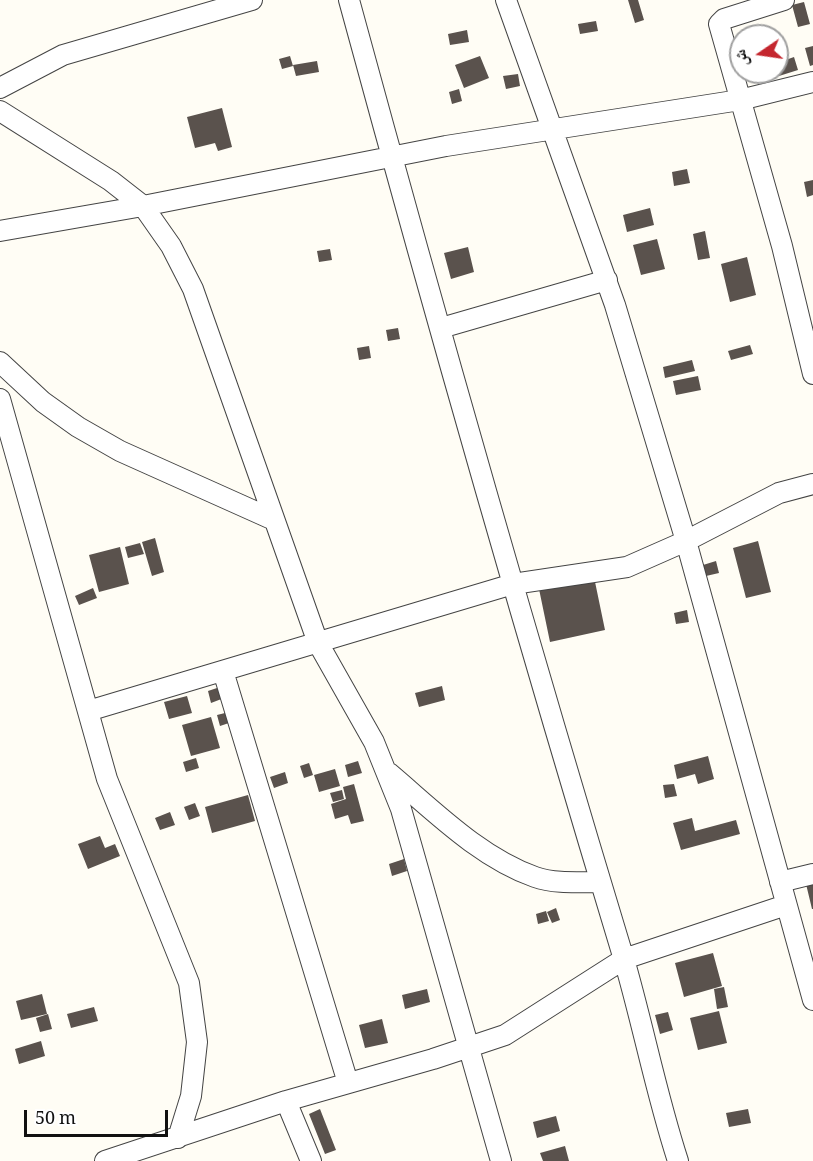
<!DOCTYPE html>
<meta charset="utf-8">
<style>
body{margin:0}
#map{position:relative;width:813px;height:1161px;overflow:hidden;background:#fffdf5;font-family:Georgia,"Noto Naskh Arabic",serif}
canvas{display:block}
.north{position:absolute;left:729px;top:24px;width:60px;height:60px;box-sizing:border-box;background:#fff;border:2px solid #a0a0a0;border-radius:50%;rotate:257deg;font-size:16px;font-weight:700;line-height:24px;text-align:center;color:#111}
.north::after{content:'';display:block;margin:auto;width:21px;height:27px;background:#c4262e;clip-path:polygon(50% 0,100% 100%,50% 72%,0 100%)}
.scale{position:absolute;left:24px;top:1110px;width:144px;height:27px;box-sizing:border-box;border:3px solid #111;border-top:0;padding-left:8px;font-size:18px;line-height:21px;white-space:nowrap;color:#111;-webkit-text-stroke:4px #fff;paint-order:stroke}
</style>
<div id="map">
<canvas width="813" height="1161"></canvas>
<div class="north">ش</div>
<div class="scale">50 m</div>
</div>
<script>
const ctx = document.querySelector('canvas').getContext('2d');
ctx.lineJoin = 'round';
function fill(path, color) { ctx.fillStyle = color; ctx.fill(path, 'evenodd'); }
function stroke(path, color, width, dash) { ctx.strokeStyle = color; ctx.lineWidth = width; ctx.lineCap = dash ? 'butt' : 'round'; ctx.setLineDash(dash || []); ctx.stroke(path); }
const building = new Path2D(`
 M 628,0 L 638,0 L 644,20 L 635,23 Z
 M 804,2 L 810,24 L 798,27 L 792,5 Z
 M 596,21 L 598,31 L 580,34 L 578,24 Z
 M 467,30 L 469,42 L 450,45 L 448,34 Z
 M 813,46 L 813,65 L 810,66 L 805,48 Z
 M 290,56 L 293,66 L 282,69 L 279,59 Z
 M 480,56 L 489,78 L 464,88 L 455,65 Z
 M 794,57 L 798,70 L 779,76 L 777,63 Z
 M 317,61 L 319,72 L 296,76 L 293,65 Z
 M 518,74 L 520,86 L 506,89 L 503,76 Z
 M 459,89 L 462,101 L 452,104 L 449,92 Z
 M 222,108 L 232,147 L 218,151 L 215,143 L 195,148 L 187,117 Z
 M 687,169 L 690,183 L 674,186 L 672,172 Z
 M 813,180 L 813,195 L 807,197 L 804,182 Z
 M 650,208 L 654,225 L 627,232 L 623,215 Z
 M 705,231 L 710,258 L 698,260 L 693,234 Z
 M 657,239 L 665,269 L 641,275 L 633,245 Z
 M 468,247 L 474,272 L 451,279 L 444,253 Z
 M 330,249 L 332,260 L 319,262 L 317,251 Z
 M 747,257 L 756,295 L 730,302 L 721,264 Z
 M 398,328 L 400,339 L 388,341 L 386,330 Z
 M 750,345 L 753,354 L 731,360 L 728,351 Z
 M 369,346 L 371,358 L 359,360 L 357,348 Z
 M 692,360 L 695,371 L 665,378 L 663,367 Z
 M 698,376 L 701,390 L 676,395 L 673,381 Z
 M 155,538 L 164,572 L 152,576 L 142,542 Z
 M 758,541 L 771,592 L 746,598 L 733,548 Z
 M 140,543 L 144,554 L 128,558 L 125,547 Z
 M 120,547 L 129,584 L 99,592 L 89,555 Z
 M 716,561 L 719,573 L 706,576 L 703,565 Z
 M 594,577 L 605,630 L 550,642 L 539,589 Z
 M 93,588 L 97,598 L 79,605 L 75,596 Z
 M 687,610 L 689,622 L 676,624 L 674,613 Z
 M 442,686 L 445,700 L 419,707 L 415,693 Z
 M 220,687 L 224,698 L 211,703 L 208,691 Z
 M 187,696 L 192,713 L 169,719 L 164,702 Z
 M 229,712 L 232,722 L 220,726 L 217,715 Z
 M 211,717 L 220,748 L 191,756 L 182,725 Z
 M 708,756 L 714,779 L 698,784 L 695,774 L 677,779 L 674,765 Z
 M 196,758 L 199,768 L 186,772 L 183,762 Z
 M 358,761 L 362,773 L 348,777 L 345,765 Z
 M 309,763 L 313,775 L 304,778 L 300,766 Z
 M 335,769 L 340,786 L 319,792 L 314,775 Z
 M 285,772 L 288,783 L 274,788 L 270,777 Z
 M 354,784 L 364,821 L 351,824 L 348,815 L 335,819 L 331,804 L 346,799 L 343,787 Z
 M 674,784 L 677,796 L 665,798 L 663,785 Z
 M 342,790 L 344,799 L 333,802 L 330,793 Z
 M 248,795 L 255,821 L 212,833 L 205,807 Z
 M 195,803 L 200,816 L 189,820 L 184,807 Z
 M 170,812 L 175,825 L 160,830 L 155,818 Z
 M 692,818 L 695,831 L 736,820 L 740,834 L 681,850 L 673,823 Z
 M 100,836 L 105,848 L 115,844 L 120,856 L 88,869 L 78,844 Z
 M 404,859 L 407,871 L 392,876 L 389,864 Z
 M 813,882 L 813,909 L 812,909 L 806,884 Z
 M 556,908 L 560,920 L 552,923 L 547,912 Z
 M 546,911 L 549,921 L 538,924 L 536,914 Z
 M 713,953 L 722,986 L 684,997 L 675,963 Z
 M 724,987 L 728,1007 L 717,1009 L 714,989 Z
 M 427,989 L 430,1002 L 405,1009 L 402,995 Z
 M 42,994 L 47,1014 L 21,1020 L 16,1001 Z
 M 94,1007 L 98,1021 L 71,1028 L 67,1014 Z
 M 719,1011 L 727,1043 L 698,1050 L 690,1018 Z
 M 668,1012 L 673,1030 L 660,1034 L 655,1015 Z
 M 48,1014 L 52,1029 L 40,1032 L 36,1018 Z
 M 382,1019 L 388,1043 L 365,1048 L 359,1025 Z
 M 41,1041 L 45,1056 L 19,1064 L 15,1049 Z
 M 320,1109 L 336,1150 L 325,1154 L 309,1114 Z
 M 748,1109 L 751,1123 L 729,1127 L 726,1113 Z
 M 556,1116 L 560,1131 L 537,1138 L 533,1122 Z
 M 565,1146 L 569,1161 L 543,1161 L 540,1153 Z`);
const minor = new Path2D(`
 M 349,0 C 436,320 527,639 623,956 C 643,1024 656,1094 678,1161
 M 506,0 L 615,305 L 686,541 L 813,1000
 M 784,0 L 724,19 L 719,24 L 782,246 L 813,374
 M 0,88 L 63,55 L 252,0
 M 0,111 L 111,181 L 143,206 L 171,246 L 193,289 L 318,643 L 374,742 L 401,809 L 501,1161
 M 0,231 L 143,206 L 446,146 L 740,100 L 813,82
 M 441,328 L 607,280
 M 0,362 L 43,402 L 78,427 L 120,451 L 274,520
 M 0,399 L 107,779 L 189,983 L 197,1042 L 191,1096 L 178,1138
 M 223,671 L 348,1083
 M 88,711 L 513,584 L 627,567 L 686,541 L 779,493 L 813,484
 M 389,773 C 434,811 479,857 535,877 C 555,884 578,882 599,882
 M 780,882 L 813,874
 M 286,1101 L 311,1161
 M 105,1161 L 286,1101 L 433,1059 L 505,1035 L 624,959 L 786,905`);
fill(building, '#5a524d');
stroke(minor, '#444', 22);
stroke(minor, '#fff', 20);
</script>
